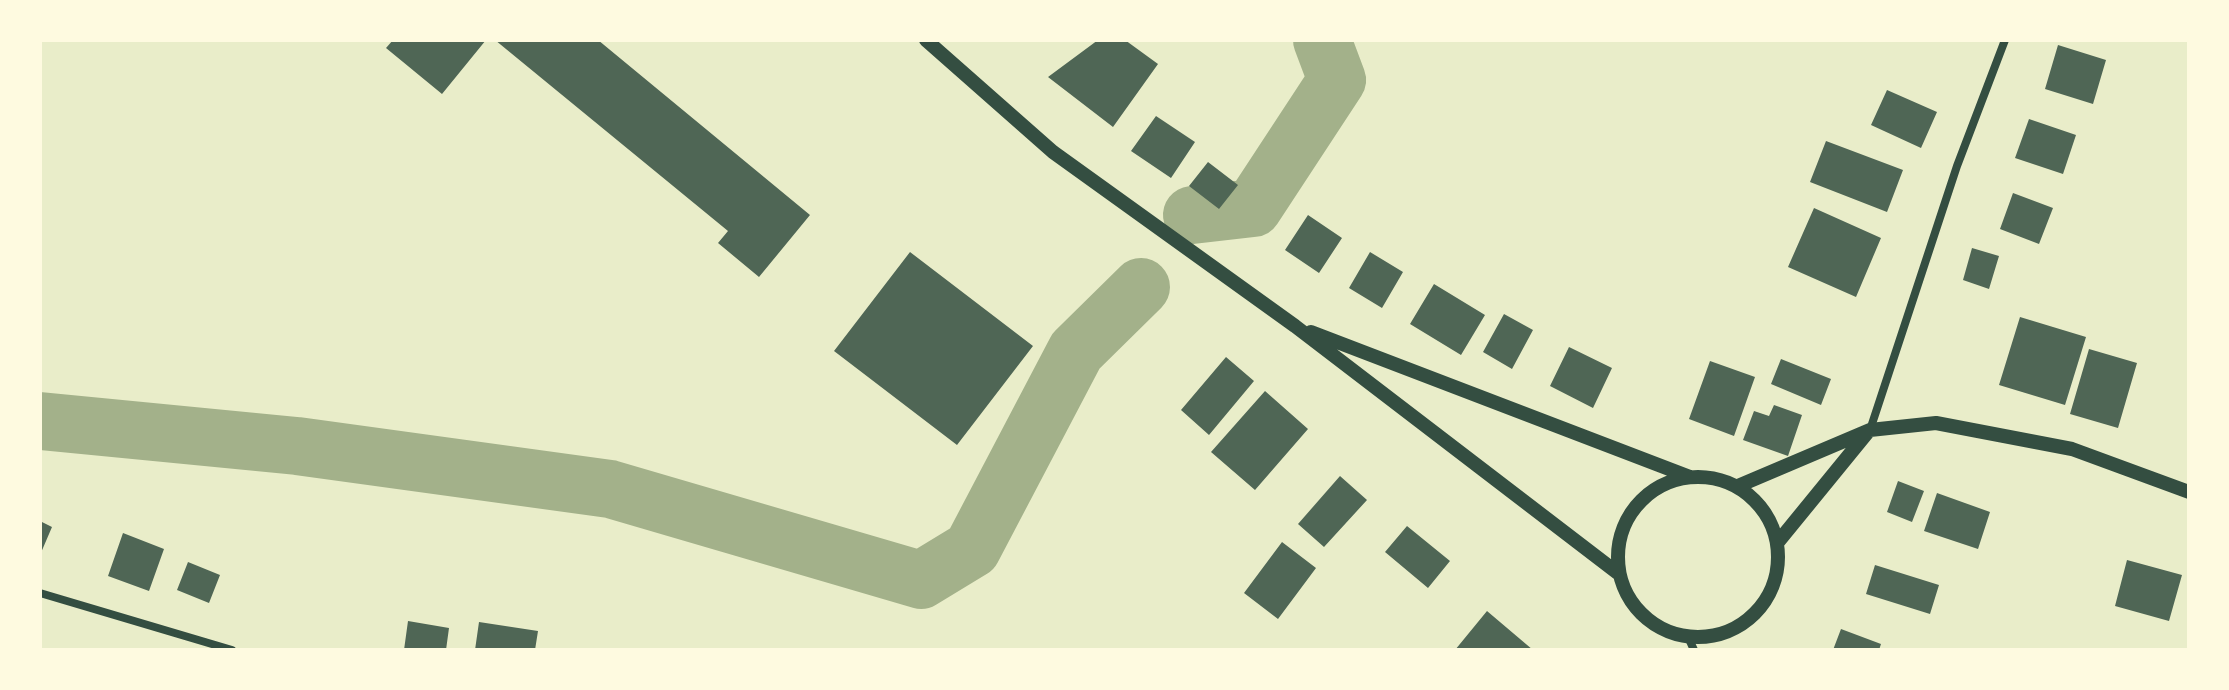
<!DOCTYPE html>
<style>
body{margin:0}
#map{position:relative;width:2229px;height:690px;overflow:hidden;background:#e9edc9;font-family:Rubik,sans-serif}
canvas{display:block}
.frame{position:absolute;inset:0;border:42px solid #fefae0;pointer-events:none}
</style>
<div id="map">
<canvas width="2229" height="690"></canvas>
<div class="frame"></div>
</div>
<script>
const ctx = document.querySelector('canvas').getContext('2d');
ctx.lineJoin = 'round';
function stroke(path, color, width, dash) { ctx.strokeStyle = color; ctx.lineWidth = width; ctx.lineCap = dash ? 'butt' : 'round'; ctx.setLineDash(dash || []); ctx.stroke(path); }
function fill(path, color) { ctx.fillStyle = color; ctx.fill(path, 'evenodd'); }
const river = new Path2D(`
 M 1192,215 L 1253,208 L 1337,80 L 1322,40
 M 40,421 L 297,446 L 610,489 L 921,580 L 972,549 L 1076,351 L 1141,287`);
const building = new Path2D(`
 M 393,40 L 486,40 L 442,94 L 386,48 Z
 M 495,40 L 598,40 L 810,215 L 759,277 L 718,243 L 728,231 Z
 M 1098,40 L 1125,40 L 1158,64 L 1113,127 L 1048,77 Z
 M 2058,45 L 2106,60 L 2093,104 L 2045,89 Z
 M 1887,90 L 1937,112 L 1921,148 L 1871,125 Z
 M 1156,116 L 1195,142 L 1171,178 L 1131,151 Z
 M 2029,119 L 2076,135 L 2063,174 L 2015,158 Z
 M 1826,141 L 1903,170 L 1887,212 L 1810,182 Z
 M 1208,162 L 1238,185 L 1219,209 L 1189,186 Z
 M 2013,193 L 2053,208 L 2039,244 L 2000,229 Z
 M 1814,208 L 1881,238 L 1856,297 L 1788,267 Z
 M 1308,215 L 1342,238 L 1319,273 L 1285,250 Z
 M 1972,248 L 1999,256 L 1989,289 L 1963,280 Z
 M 910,252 L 1033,346 L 957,445 L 834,351 Z
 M 1370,252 L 1403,272 L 1382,308 L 1349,288 Z
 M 1434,284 L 1485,315 L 1461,355 L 1410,324 Z
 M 1504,314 L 1533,330 L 1512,369 L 1483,352 Z
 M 2020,317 L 2086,337 L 2065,405 L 1999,385 Z
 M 1569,347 L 1612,368 L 1593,408 L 1550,386 Z
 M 2089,349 L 2137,363 L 2118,428 L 2070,414 Z
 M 1226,357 L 1254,381 L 1209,435 L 1181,410 Z
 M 1781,359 L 1831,379 L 1821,405 L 1771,384 Z
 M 1710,361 L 1755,377 L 1734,436 L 1689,419 Z
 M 1265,391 L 1308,429 L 1255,490 L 1211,452 Z
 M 1774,405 L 1802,415 L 1788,456 L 1743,440 L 1754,411 L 1769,416 Z
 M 1340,476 L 1367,500 L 1324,547 L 1298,524 Z
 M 1898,481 L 1924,491 L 1912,522 L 1887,512 Z
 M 1937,493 L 1990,512 L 1978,549 L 1924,531 Z
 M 40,521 L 52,527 L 40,555 Z
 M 1407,526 L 1450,561 L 1428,588 L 1385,552 Z
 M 123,533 L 164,549 L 149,591 L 108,576 Z
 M 1282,542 L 1316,568 L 1278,619 L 1244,593 Z
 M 2127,560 L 2182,575 L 2169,621 L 2115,606 Z
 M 188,562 L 220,575 L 209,603 L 177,590 Z
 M 1875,565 L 1939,585 L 1930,614 L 1866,594 Z
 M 1487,611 L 1533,650 L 1455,650 Z
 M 408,621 L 449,628 L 446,650 L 404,650 Z
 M 479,622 L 538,631 L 535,650 L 475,650 Z
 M 1841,629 L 1881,644 L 1879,650 L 1833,650 Z`);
const minor = new Path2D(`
 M 1870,430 L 1957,166 L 2005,40
 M 40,593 L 232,650
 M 1689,639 L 1694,650`);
const tertiary = new Path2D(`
 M 926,40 L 1053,152 L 1295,326 L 1619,574
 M 1311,332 L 1690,477
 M1618 557a80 80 0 1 1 160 0a80 80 0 1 1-160 0Z
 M 1738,486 L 1870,430 L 1936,423 L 2072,449 L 2189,492
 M 1778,542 L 1867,433`);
stroke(river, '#a3b18a', 58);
fill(building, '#4f6655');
stroke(minor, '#344e41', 8);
stroke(tertiary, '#344e41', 14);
</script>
